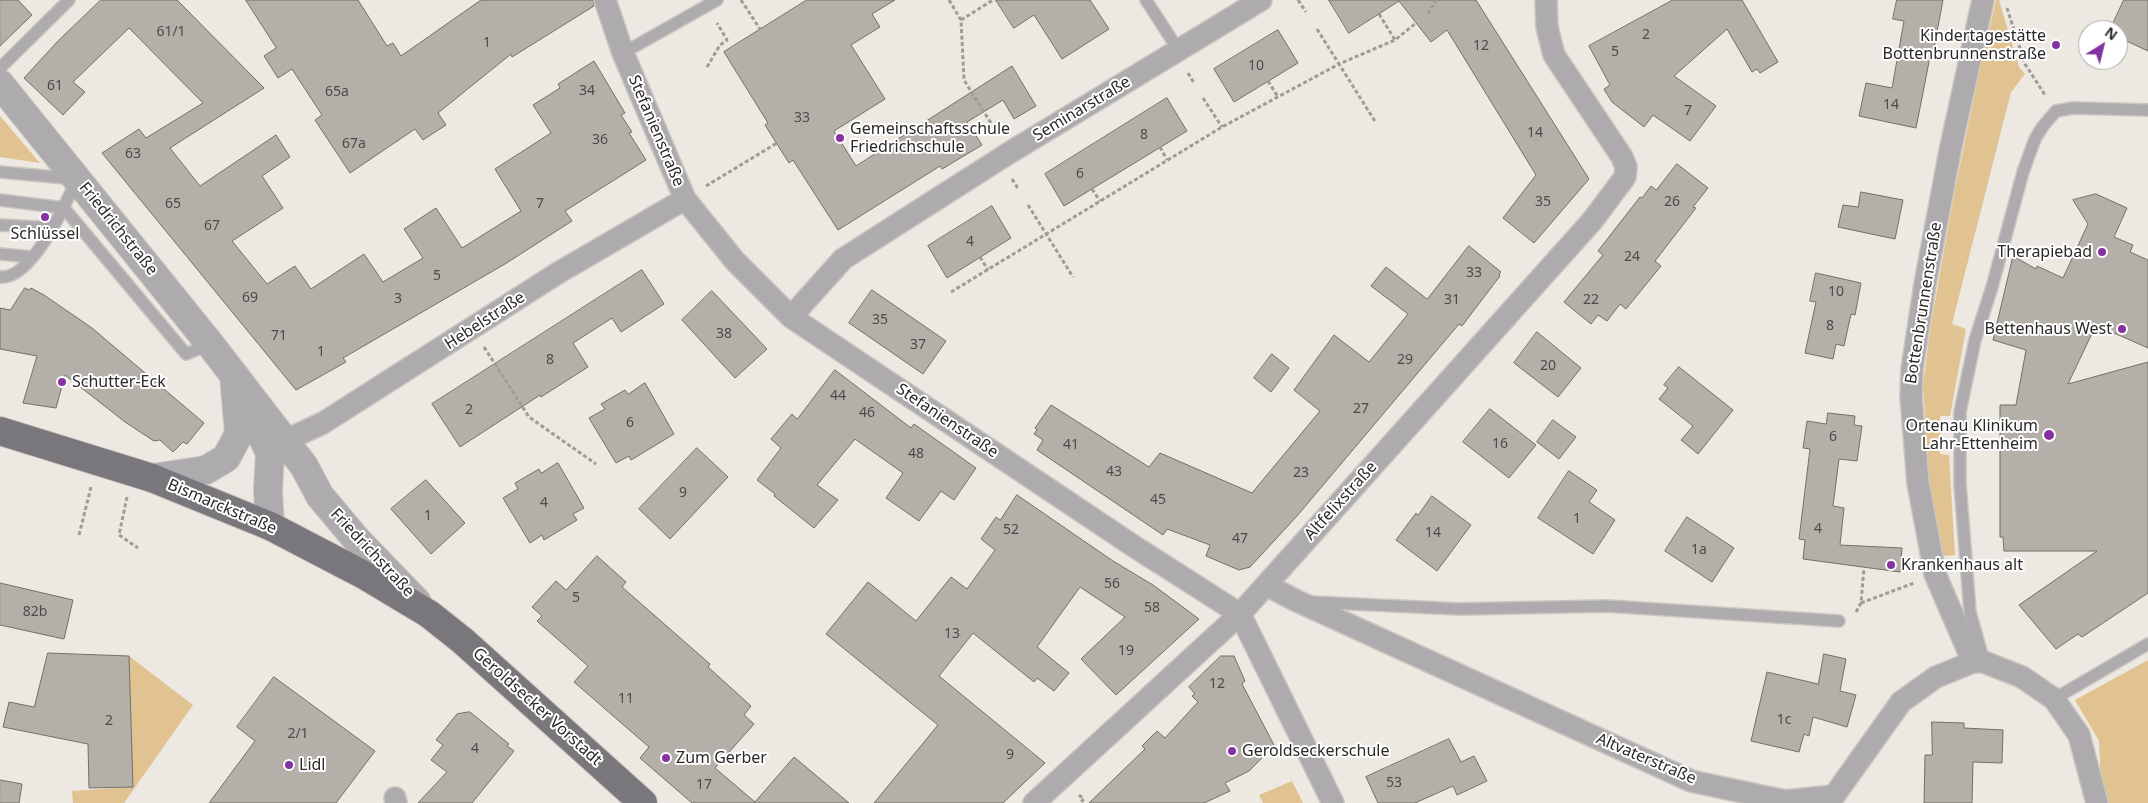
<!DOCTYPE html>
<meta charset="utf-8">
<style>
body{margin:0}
#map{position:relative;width:2148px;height:803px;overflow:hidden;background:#ede8e1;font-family:"Noto Sans",sans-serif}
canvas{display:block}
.north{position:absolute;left:2078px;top:20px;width:50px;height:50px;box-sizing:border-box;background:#fff;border:1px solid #aaa9a8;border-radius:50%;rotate:36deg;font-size:14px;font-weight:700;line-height:20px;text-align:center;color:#2a2926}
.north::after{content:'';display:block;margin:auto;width:18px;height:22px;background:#8432a1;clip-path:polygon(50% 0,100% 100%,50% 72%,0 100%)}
</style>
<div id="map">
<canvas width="2148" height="803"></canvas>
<div class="north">N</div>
</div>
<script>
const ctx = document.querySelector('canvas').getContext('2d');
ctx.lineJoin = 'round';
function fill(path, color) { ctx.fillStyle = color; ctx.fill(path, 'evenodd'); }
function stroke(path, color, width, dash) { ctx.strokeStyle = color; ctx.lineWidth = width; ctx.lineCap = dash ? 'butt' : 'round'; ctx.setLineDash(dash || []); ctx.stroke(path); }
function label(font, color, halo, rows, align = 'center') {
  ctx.font = font + ' "Noto Sans",sans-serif'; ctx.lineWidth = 4; ctx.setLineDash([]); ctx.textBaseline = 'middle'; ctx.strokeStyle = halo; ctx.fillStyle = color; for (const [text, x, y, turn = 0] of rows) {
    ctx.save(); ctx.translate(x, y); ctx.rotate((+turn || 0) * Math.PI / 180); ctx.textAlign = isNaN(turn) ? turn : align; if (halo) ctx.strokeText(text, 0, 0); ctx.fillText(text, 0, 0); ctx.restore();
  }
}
const green = new Path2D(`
 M 1996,0 L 1999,0 L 2019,67 L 2025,74 L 2011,92 L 1952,324 L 1966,329 L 1950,416 L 1940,416 L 1940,454 L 1949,455 L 1955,555 L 1942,556 L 1929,478 L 1923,385 L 1931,324 L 1955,189 L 1981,64 Z
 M 0,116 L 40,163 L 0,157 Z
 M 129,656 L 193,705 L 124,803 L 73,803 L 72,791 L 132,787 Z
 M 2148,660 L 2148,803 L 2102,803 L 2099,741 L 2075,700 Z
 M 1292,781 L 1303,803 L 1263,803 L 1259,795 Z`);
const building = new Path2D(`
 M 0,0 L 18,0 L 32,15 L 0,46 Z
 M 101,0 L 177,0 L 264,88 L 170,148 L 200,186 L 276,135 L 290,157 L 262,176 L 283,208 L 232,241 L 267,284 L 295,266 L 311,289 L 364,254 L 383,282 L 423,258 L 404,229 L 436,208 L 462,248 L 521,211 L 495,169 L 551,133 L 533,105 L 560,88 L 558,84 L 594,61 L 625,113 L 621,115 L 632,132 L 629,133 L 646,160 L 565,211 L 572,221 L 505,264 L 343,358 L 346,362 L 296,390 L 102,153 L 139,129 L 146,138 L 203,103 L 129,28 L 73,82 L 85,92 L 63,115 L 24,78 L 58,41 Z
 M 246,0 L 358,0 L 387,46 L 393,43 L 401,56 L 481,0 L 593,0 L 594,6 L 512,57 L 511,54 L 438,113 L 446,125 L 423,140 L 415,129 L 350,173 L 315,120 L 322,115 L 292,69 L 278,78 L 264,56 L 276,48 Z
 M 807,0 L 895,0 L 872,14 L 880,27 L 851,45 L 885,99 L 834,131 L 856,166 L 1012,66 L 1036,106 L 1014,119 L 1003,100 L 967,122 L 982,145 L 942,169 L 940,166 L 838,230 L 793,160 L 789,163 L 765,125 L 768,123 L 724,52 Z
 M 996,0 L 1090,0 L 1109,29 L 1062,59 L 1034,15 L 1014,28 Z
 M 1329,0 L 1476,0 L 1589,179 L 1534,243 L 1503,218 L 1536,175 L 1447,30 L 1431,42 L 1399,1 L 1349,33 Z
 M 1673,0 L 1742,0 L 1778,62 L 1760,73 L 1757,69 L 1752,72 L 1727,29 L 1674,76 L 1716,106 L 1690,141 L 1653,115 L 1644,127 L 1612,102 L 1604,89 L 1610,85 L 1589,46 Z
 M 1897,0 L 1943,0 L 1932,58 L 1930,57 L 1916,128 L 1859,116 L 1866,83 L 1892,88 L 1904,21 L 1893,19 Z
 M 2124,0 L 2148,0 L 2148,51 L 2118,37 L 2118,30 L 2110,30 Z
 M 1278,30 L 1298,63 L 1234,102 L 1214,69 Z
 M 1167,98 L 1187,131 L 1064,206 L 1045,174 Z
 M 1677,164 L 1708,188 L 1693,207 L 1696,208 L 1655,261 L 1661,266 L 1626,309 L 1620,304 L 1607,321 L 1598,315 L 1591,324 L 1564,302 L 1603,255 L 1598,251 L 1640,197 L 1642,198 L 1651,186 L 1656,190 Z
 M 1861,192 L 1903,200 L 1895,239 L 1838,227 L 1843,205 L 1858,207 Z
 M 2096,194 L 2127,208 L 2114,237 L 2133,245 L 2130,252 L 2148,260 L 2148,348 L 2096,325 L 2068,384 L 2148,362 L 2148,593 L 2082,637 L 2078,634 L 2056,649 L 2019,605 L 2097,551 L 2004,551 L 2003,537 L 2000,537 L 2000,405 L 2016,405 L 2026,350 L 1993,340 L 2013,256 L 2036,269 L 2037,266 L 2063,278 L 2088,224 L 2073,200 Z
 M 992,206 L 1011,238 L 947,278 L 928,246 Z
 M 1469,246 L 1501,272 L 1499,274 L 1500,276 L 1462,326 L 1459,324 L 1297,516 L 1250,567 L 1239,570 L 1206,556 L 1210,545 L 1167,529 L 1163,535 L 1037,450 L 1043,440 L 1034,434 L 1037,430 L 1035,428 L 1051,405 L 1149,467 L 1160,453 L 1252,493 L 1320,411 L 1294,390 L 1334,335 L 1369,362 L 1408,314 L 1371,286 L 1386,267 L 1427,299 Z
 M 642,270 L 664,304 L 621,332 L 612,318 L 573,343 L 588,367 L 541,397 L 540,395 L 460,447 L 432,404 Z
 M 1816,273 L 1861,283 L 1855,315 L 1851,314 L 1844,346 L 1836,344 L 1833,359 L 1805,353 L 1816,302 L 1810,301 Z
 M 25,288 L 29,290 L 31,288 L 44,295 L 92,328 L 204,423 L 187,444 L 183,442 L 173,452 L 160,440 L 154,441 L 125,422 L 65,375 L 56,408 L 23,403 L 37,356 L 0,349 L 0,308 L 10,310 Z
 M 872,290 L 946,341 L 923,374 L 849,323 Z
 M 712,291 L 767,349 L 735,378 L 682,320 Z
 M 1537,332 L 1581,368 L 1558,397 L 1514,363 Z
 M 1272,354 L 1289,368 L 1271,392 L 1254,378 Z
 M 1679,367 L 1733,410 L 1698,454 L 1681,440 L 1693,426 L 1659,399 L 1668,388 L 1664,385 Z
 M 835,370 L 911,428 L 914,424 L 976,468 L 954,500 L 941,491 L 919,521 L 886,498 L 903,473 L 855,439 L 817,485 L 838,500 L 814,528 L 774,496 L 775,494 L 757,480 L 781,448 L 771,439 L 792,414 L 797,419 Z
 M 645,383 L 674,434 L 631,460 L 629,456 L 616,463 L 589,418 L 605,409 L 601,404 L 625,390 L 628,394 Z
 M 1490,409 L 1536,445 L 1509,478 L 1463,442 Z
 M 1828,413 L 1855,416 L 1854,425 L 1862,426 L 1857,461 L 1839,459 L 1833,506 L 1844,508 L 1840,545 L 1902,548 L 1900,572 L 1803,559 L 1805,540 L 1799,539 L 1810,449 L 1803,448 L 1807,421 L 1826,424 Z
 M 1553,420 L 1576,437 L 1559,459 L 1537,442 Z
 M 697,448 L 728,477 L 670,539 L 639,509 Z
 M 558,463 L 584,508 L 573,514 L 577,520 L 544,540 L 542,535 L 530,543 L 503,498 L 518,489 L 515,483 L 539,469 L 541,473 Z
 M 1569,471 L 1597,490 L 1589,502 L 1615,520 L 1593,554 L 1538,518 Z
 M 426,480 L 465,523 L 431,554 L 391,509 Z
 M 1017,495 L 1113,561 L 1153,585 L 1199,619 L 1116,695 L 1081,659 L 1125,617 L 1080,587 L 1037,647 L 1069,673 L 1054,691 L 1037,678 L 1034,682 L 973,633 L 939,676 L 1045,763 L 1003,803 L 874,803 L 938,725 L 826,634 L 868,582 L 916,621 L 951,577 L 967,589 L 995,550 L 981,539 L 996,517 L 1000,520 Z
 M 1432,496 L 1471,525 L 1437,571 L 1396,540 L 1416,513 L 1418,515 Z
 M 1687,517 L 1734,548 L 1712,582 L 1665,551 Z
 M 597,556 L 626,582 L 622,587 L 710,664 L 708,667 L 751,706 L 744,715 L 754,724 L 715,768 L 755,802 L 794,757 L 849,803 L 692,803 L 640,758 L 649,747 L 574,682 L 588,666 L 537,621 L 542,616 L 532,607 L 556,581 L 566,590 Z
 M 0,583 L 73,600 L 64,639 L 0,625 Z
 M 48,653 L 129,656 L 133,787 L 89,788 L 88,744 L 3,727 L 9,702 L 34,707 Z
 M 1824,654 L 1846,659 L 1840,691 L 1856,695 L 1847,727 L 1813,717 L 1809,736 L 1804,734 L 1799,752 L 1751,741 L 1767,672 L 1818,684 Z
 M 1221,656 L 1234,656 L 1245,681 L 1242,684 L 1274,745 L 1259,753 L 1262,758 L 1249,771 L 1225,783 L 1230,791 L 1204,803 L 1089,803 L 1145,749 L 1142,746 L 1157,731 L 1165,738 L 1198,702 L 1192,696 L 1195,694 L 1189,687 Z
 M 274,677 L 375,751 L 336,803 L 209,803 L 255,741 L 237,727 Z
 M 470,712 L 509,744 L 507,746 L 514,751 L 472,803 L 418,803 L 447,772 L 431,760 L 443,745 L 436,740 L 457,714 Z
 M 1932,722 L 1964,723 L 1964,728 L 2003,730 L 2002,763 L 1973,762 L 1972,803 L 1924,803 L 1925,755 L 1932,755 Z
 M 1449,739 L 1461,762 L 1474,756 L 1487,781 L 1457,795 L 1453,786 L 1415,803 L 1378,803 L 1366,777 Z
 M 0,780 L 22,784 L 19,803 L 0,803 Z`);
const path = new Path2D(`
 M 741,0 L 760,29
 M 949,0 L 961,20 L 964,80 L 996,131
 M 1298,0 L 1306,12
 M 2007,8 L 2025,64 L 2045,95
 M 1379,14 L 1395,40
 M 1428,14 L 1436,0
 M 961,20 L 993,0
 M 1317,29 L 1339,64 L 1395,40 L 1416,23
 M 707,67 L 720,45 L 727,40 L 717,23
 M 1188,73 L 1194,83
 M 1268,81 L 1278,97
 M 1203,98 L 1222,127
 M 1160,147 L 1167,160
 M 1012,179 L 1019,190
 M 706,186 L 777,143
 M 1092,189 L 1100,201
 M 1028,205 L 1073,277
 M 980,257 L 988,270
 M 951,292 L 1222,127 L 1339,64 L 1376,123
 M 484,347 L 529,417 L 596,464
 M 127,497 L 119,535 L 138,548
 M 79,535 L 91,487
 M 1861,603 L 1914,583
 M 1856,612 L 1861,603 L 1864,568
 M 1079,795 L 1084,799 L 1080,803`);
const service = new Path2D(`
 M 1146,0 L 1179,51
 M 623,53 L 717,0
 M 0,68 L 69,0
 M 0,172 L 77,179 C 66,203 32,280 0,277
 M 0,200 L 64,208 L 186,354 L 210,344
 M 0,225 L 53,228
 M 0,254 L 32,257
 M 1311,602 L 1460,609 L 1607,606 L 1839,621
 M 1984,662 L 1970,612 L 1960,484 L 1960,412 L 1975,340 L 1992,287 L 2023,172 L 2035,139 L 2043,126 L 2056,111 L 2073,108 L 2148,110
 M 2054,699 L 2148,644`);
const minor = new Path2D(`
 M 605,0 L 623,53 L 685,199 L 735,261 L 791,317 L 1135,547 L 1240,614 L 1333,803
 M 791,317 L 843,259 L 1009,153 L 1261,0
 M 284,441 L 323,423 L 558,273 L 685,199
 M 1266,585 L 1297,601 L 1691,781 L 1785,801 L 1834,796 L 1901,702 L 1936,677 L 1973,662 L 1984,662 L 2022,677 L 2054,699 L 2079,735 L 2097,803
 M 1973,662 L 1935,574 L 1918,483 L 1911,396 L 1912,369 L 1925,284 L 1950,151 L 1983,0
 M 395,798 L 396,803
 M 1034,803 L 1240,614 L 1592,221 L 1625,177 L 1626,167 L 1622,157 L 1554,55 L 1547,27 L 1546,0`);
const tertiary = new Path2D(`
 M 0,84 L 210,344 L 304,466 L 320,496 L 357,540 L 417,602
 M 254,419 L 270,453 L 268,491 L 270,526
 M 152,478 L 206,470 L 226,458 L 239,434 L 234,375`);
const primary = new Path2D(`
 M 0,431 L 152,478 L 270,526 L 364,575 L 429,614 L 463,641 L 643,803`);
const markers = [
 [2056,45,5,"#8432a1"],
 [840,138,5,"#8432a1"],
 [45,217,5,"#8432a1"],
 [2102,252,5,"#8432a1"],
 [2122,329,5,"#8432a1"],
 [62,382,5,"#8432a1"],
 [2049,435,6,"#8432a1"],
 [1891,565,5,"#8432a1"],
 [1232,751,5,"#8432a1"],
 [666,758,5,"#8432a1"],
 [289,765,5,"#8432a1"]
];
const numberNames = [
 ["61/1",171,32],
 ["2",1646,35],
 ["1",487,43],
 ["12",1481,46],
 ["5",1615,52],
 ["10",1256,66],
 ["61",55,86],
 ["34",587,91],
 ["65a",337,92],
 ["14",1891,105],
 ["7",1688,111],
 ["33",802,118],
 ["14",1535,133],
 ["8",1144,135],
 ["36",600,140],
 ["67a",354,144],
 ["63",133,154],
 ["6",1080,174],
 ["35",1543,202],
 ["26",1672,202],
 ["65",173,204],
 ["7",540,204],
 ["67",212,226],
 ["4",970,242],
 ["24",1632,257],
 ["33",1474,273],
 ["5",437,276],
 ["10",1836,292],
 ["69",250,298],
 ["3",398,299],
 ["31",1452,300],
 ["22",1591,300],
 ["35",880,320],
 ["8",1830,326],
 ["38",724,334],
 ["71",279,336],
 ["37",918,345],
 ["1",321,352],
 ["8",550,360],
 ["29",1405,360],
 ["20",1548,366],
 ["44",838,396],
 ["27",1361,409],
 ["2",469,410],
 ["46",867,413],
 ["6",630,423],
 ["6",1833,437],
 ["16",1500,444],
 ["41",1071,445],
 ["48",916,454],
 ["43",1114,472],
 ["23",1301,473],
 ["9",683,493],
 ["45",1158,500],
 ["4",544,503],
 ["1",428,516],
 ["1",1577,519],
 ["4",1818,529],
 ["52",1011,530],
 ["14",1433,533],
 ["47",1240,539],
 ["1a",1699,550],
 ["56",1112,584],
 ["5",576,598],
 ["58",1152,608],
 ["82b",35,612],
 ["13",952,634],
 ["19",1126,651],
 ["12",1217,684],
 ["11",626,699],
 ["1c",1784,720],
 ["2",109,721],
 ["2/1",298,734],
 ["4",475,749],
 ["9",1010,755],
 ["53",1394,783],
 ["17",704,785]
];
const poiNames = [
 ["Kindertagestätte",2046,36,"right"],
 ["Bottenbrunnenstraße",2046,54,"right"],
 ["Gemeinschaftsschule",850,129],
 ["Friedrichschule",850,147],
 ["Schlüssel",45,234,"center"],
 ["Therapiebad",2092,252,"right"],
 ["Bettenhaus West",2112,329,"right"],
 ["Schutter-Eck",72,382],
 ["Ortenau Klinikum",2038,426,"right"],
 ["Lahr-Ettenheim",2038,444,"right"],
 ["Krankenhaus alt",1901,565],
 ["Geroldseckerschule",1242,751],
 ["Zum Gerber",676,758],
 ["Lidl",299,765]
];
const streetNames = [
 ["Seminarstraße",1082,109,-31],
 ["Stefanienstraße",656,131,67],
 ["Friedrichstraße",118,229,51],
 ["Bottenbrunnenstraße",1924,303,-81],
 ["Hebelstraße",485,321,-33],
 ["Stefanienstraße",947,421,34],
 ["Altfelixstraße",1341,501,-48],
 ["Bismarckstraße",222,507,23],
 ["Friedrichstraße",372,553,47],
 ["Geroldsecker Vorstadt",537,707,42],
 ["Altvaterstraße",1646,759,23]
];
fill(green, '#e0c390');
fill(building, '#b4b0a9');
stroke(building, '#726f69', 1);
stroke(service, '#cac6bf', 14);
stroke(minor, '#cac6bf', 24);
stroke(tertiary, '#cac6bf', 30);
stroke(primary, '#cac6bf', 30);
stroke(path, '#9f9b96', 3, [4, 2.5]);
stroke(service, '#adabae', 11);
stroke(minor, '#adabae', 21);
stroke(tertiary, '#adabae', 28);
stroke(primary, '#7a777c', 28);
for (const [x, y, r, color] of markers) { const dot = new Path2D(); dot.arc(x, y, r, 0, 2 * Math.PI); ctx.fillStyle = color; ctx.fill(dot); stroke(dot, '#fff', 2); }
label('14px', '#4c4b47', null, numberNames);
label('16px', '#2a2926', '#fff', poiNames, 'left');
label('16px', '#2a2926', '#fff', streetNames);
</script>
